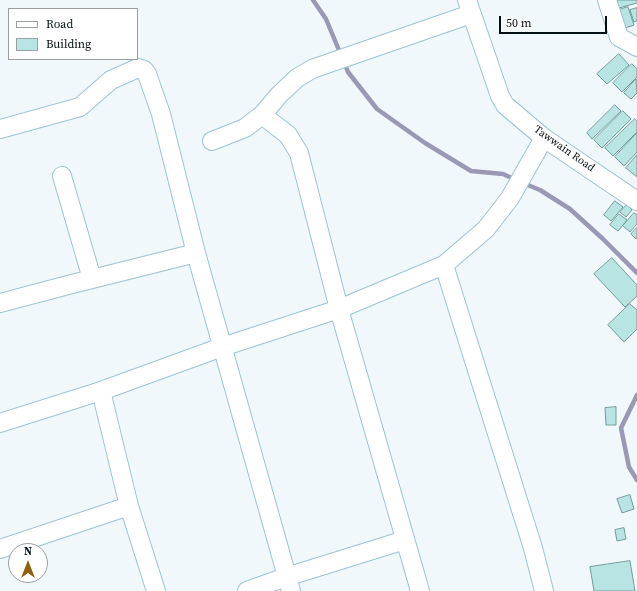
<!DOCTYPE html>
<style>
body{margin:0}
#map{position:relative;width:637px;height:591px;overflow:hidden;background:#f0f8fb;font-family:"Source Serif 4",serif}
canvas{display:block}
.legend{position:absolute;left:8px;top:8px;width:130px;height:52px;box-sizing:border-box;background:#fff;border:1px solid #9a9fa1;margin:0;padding:5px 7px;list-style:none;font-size:12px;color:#030f14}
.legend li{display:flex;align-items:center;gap:8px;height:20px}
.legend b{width:20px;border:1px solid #9a9fa1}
.north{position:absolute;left:8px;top:543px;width:40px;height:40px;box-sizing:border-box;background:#fff;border:1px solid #9a9fa1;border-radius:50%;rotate:0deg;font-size:11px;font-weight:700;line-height:16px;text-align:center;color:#030f14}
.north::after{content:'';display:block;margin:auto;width:14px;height:18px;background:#926011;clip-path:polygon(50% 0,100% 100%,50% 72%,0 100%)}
.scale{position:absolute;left:499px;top:16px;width:108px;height:18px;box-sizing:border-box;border:2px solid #030f14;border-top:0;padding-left:5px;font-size:12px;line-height:14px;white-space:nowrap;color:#030f14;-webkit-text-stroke:3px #fff;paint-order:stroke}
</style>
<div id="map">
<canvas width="637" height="591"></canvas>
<ul class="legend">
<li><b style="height:5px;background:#fff"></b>Road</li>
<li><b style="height:11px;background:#b8e5e4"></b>Building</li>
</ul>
<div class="north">N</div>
<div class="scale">50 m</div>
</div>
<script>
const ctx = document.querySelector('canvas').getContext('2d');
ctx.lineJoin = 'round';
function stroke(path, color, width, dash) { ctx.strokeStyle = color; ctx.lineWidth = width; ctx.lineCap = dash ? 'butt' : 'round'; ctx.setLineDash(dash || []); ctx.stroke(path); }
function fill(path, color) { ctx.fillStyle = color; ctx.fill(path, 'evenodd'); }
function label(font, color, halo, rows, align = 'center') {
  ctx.font = font + ' "Source Serif 4",serif'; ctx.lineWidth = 3; ctx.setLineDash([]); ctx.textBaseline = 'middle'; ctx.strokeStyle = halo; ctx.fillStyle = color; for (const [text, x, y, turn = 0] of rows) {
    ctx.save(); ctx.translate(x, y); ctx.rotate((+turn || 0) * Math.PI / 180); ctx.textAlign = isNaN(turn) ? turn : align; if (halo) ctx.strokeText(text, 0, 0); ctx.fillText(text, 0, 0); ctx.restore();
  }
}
const stream = new Path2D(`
 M 313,0 L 326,19 L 341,55
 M 344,62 L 348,72 L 377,109 L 425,143 L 471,171 L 503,174 L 516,180
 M 523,183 L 540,190 L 570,209 L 603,239 L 637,273
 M 637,395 L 621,428 L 629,467 L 637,480`);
const building = new Path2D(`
 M 617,0 L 637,0 L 637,3 L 619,8 Z
 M 628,7 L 634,25 L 622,29 L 616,11 Z
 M 637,8 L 637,21 L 634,22 L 630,10 Z
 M 619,54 L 629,65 L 607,84 L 597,74 Z
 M 632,64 L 637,69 L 637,77 L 622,92 L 613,83 Z
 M 636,79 L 637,93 L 631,99 L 624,93 Z
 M 615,105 L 621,111 L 592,139 L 587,133 Z
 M 623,111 L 631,119 L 602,148 L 594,140 Z
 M 635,119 L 637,121 L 637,132 L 613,156 L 605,148 Z
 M 637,133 L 637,152 L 624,166 L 615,157 Z
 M 637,155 L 637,177 L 626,168 Z
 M 615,201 L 623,207 L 611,221 L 604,215 Z
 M 627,205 L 632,210 L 626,217 L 620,212 Z
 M 634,213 L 637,215 L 637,224 L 630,232 L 623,226 Z
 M 619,214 L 627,220 L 618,231 L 610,225 Z
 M 637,228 L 637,237 L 636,239 L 631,234 Z
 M 612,258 L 637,285 L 637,296 L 625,307 L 594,274 Z
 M 630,304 L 637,310 L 637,329 L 624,342 L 608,325 Z
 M 616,407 L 616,425 L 606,425 L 605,408 Z
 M 630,495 L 634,509 L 622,513 L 617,499 Z
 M 624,528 L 626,539 L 617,541 L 615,530 Z
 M 630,561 L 635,591 L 594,591 L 590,567 Z`);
const minor = new Path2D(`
 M 467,0 L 500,96 L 505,105 L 544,138 L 637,201
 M 607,0 L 619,37 L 637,47
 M 262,115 L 288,135 L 299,153 L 339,309 L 420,591
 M 0,129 L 80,107 L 111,80 L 138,68 L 144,70 L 147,74 L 161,114 L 196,253 L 291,591
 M 212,141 L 245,128 L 262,115 L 279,95 L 297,78 L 312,69 L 471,14
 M 62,176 L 92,279
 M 444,265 L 533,548 L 544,591
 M 0,303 L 68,285 L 196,253
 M 101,391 L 129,506 L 156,591
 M 0,423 L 101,391 L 222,347 L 339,309 L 444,265 L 486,229 L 510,198 L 544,138
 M 0,549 L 129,506
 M 247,591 L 286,577 L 405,540`);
const streetNames = [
 ["Tawwain Road",564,149,35]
];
stroke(stream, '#9998b5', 4.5);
fill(building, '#b8e5e4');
stroke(building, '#719b9a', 1);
stroke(minor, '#9dc3d3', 20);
stroke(minor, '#fff', 18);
label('11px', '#030f14', '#fff', streetNames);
</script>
